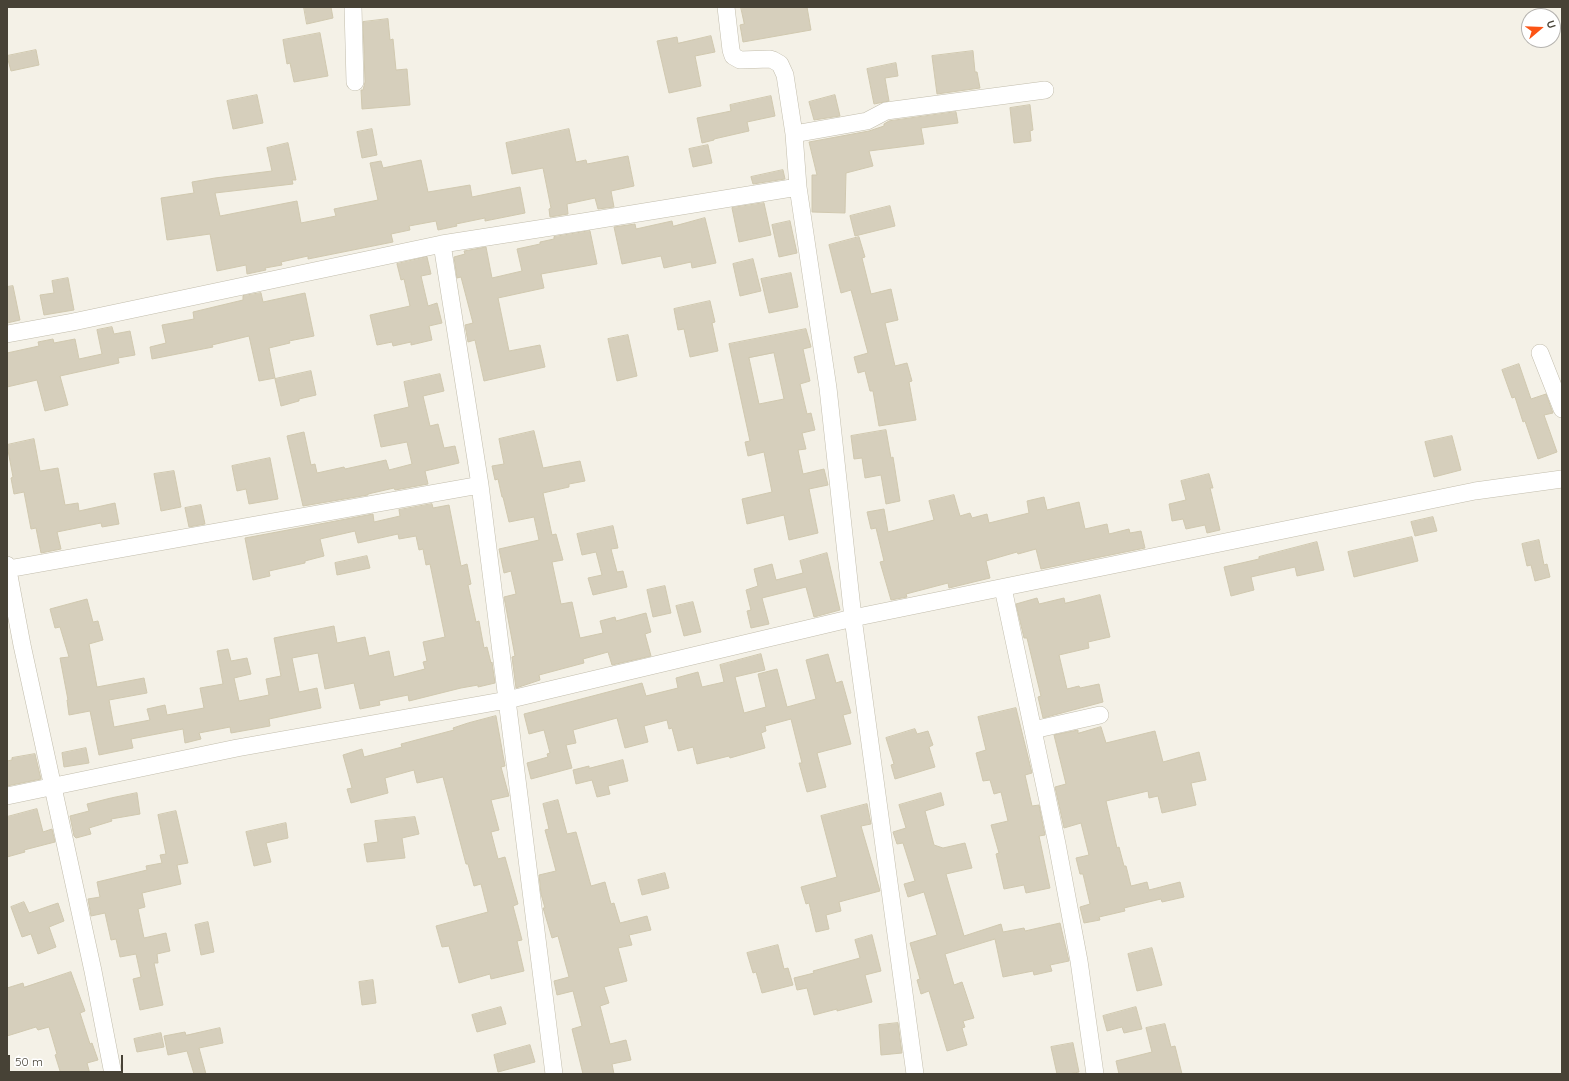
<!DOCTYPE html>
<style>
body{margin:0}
#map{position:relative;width:1569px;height:1081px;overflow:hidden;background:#f4f1e7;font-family:Quicksand,sans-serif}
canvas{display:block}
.frame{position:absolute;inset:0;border:8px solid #474236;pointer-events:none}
.north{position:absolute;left:1521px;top:8px;width:40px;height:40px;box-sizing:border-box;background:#fff;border:1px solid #b5b3af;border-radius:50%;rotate:71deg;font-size:11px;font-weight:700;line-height:16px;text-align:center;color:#474236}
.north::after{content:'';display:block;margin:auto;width:14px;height:18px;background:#fc5415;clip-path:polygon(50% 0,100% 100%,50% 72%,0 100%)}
.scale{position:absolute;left:8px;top:1055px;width:115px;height:18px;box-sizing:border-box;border:2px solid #474236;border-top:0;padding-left:5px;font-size:12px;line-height:14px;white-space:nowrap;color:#474236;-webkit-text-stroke:3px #fff;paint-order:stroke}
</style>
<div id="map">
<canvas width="1569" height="1081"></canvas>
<div class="frame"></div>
<div class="north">U</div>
<div class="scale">50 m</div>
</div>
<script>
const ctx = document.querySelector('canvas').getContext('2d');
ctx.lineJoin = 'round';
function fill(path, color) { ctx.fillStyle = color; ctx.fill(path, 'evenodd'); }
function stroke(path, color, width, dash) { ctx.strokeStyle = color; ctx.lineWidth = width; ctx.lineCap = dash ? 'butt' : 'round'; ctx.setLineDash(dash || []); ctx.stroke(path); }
const building = new Path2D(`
 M 304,7 L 331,7 L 333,18 L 307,24 Z
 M 741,7 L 807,7 L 811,30 L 743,42 L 740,25 L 744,24 Z
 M 388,19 L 390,40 L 393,39 L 396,70 L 407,69 L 410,105 L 362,109 L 361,90 L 363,90 L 365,82 L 363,22 Z
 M 320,33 L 328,76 L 294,82 L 290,63 L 287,64 L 283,40 Z
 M 711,36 L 715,52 L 695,56 L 701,86 L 669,93 L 657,41 L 677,37 L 678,43 Z
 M 36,50 L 39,65 L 11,71 L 7,56 Z
 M 973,51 L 975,72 L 977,72 L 980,88 L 937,94 L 932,56 Z
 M 896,63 L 898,76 L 885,78 L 889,101 L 874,104 L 867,69 Z
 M 257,95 L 263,123 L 233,129 L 227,101 Z
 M 835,95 L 840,116 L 814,120 L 809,102 Z
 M 771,96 L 775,116 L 747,122 L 749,131 L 714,139 L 714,140 L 702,143 L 697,118 L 731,111 L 730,105 Z
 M 1030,105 L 1033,130 L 1030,131 L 1031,141 L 1014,143 L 1010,108 Z
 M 956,112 L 958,123 L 921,128 L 924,144 L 869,151 L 873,166 L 846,173 L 845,213 L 812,212 L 812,175 L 817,175 L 809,142 L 869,131 L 884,126 L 884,124 L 889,121 Z
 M 372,129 L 377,155 L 362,158 L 357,132 Z
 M 569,129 L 576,162 L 586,160 L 587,164 L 628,156 L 634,186 L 611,191 L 614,207 L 598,209 L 595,198 L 567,204 L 568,214 L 550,217 L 549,209 L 551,208 L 543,168 L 512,174 L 506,143 Z
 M 288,143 L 296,180 L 292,180 L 293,184 L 215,193 L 220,216 L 297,201 L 301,223 L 336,216 L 334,209 L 378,200 L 370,163 L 381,161 L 383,168 L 421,160 L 428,192 L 470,185 L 472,197 L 520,187 L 525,213 L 485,221 L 485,218 L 456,224 L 457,226 L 438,230 L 436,221 L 409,226 L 410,230 L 391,234 L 393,242 L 308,259 L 308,256 L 281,262 L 282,265 L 265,268 L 266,270 L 247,274 L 246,265 L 217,271 L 210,234 L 167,240 L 161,198 L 194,193 L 192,182 L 215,178 L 272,171 L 267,148 Z
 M 708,145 L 712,163 L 693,167 L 689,149 Z
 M 783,170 L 785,179 L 753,184 L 751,177 Z
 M 764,203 L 771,235 L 739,242 L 732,208 Z
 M 890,206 L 895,226 L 855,236 L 850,216 Z
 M 705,218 L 716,263 L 692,268 L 691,262 L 664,268 L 661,256 L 622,264 L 614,227 L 635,224 L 636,229 L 672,221 L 673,226 Z
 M 790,221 L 797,253 L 779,257 L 772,225 Z
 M 590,231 L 597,264 L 541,274 L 544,288 L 498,298 L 509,351 L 540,345 L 545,367 L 484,381 L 475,340 L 468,342 L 465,325 L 473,323 L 461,277 L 457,278 L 454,257 L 465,254 L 464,251 L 486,247 L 492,278 L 522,271 L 517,249 L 540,244 L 540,242 L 554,239 L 554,237 Z
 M 859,237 L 865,257 L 862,258 L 871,294 L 891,289 L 898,320 L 885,323 L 895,366 L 907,363 L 912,381 L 909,382 L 916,420 L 879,426 L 873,391 L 870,391 L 865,371 L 858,373 L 854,357 L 868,353 L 851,290 L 841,293 L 829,245 Z
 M 427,257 L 431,274 L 421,276 L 428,306 L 437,303 L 442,323 L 429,326 L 432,340 L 411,345 L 411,342 L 393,346 L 392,342 L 377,345 L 370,315 L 410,306 L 404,279 L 401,280 L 397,264 Z
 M 753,259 L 761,291 L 740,296 L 733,264 Z
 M 791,273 L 798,307 L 769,313 L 761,279 Z
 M 68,278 L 74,310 L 44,315 L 40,295 L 54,293 L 52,281 Z
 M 13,286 L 20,320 L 7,323 L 7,287 Z
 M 261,293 L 263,302 L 305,293 L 314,336 L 289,341 L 290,343 L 269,348 L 275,378 L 259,381 L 249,336 L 212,345 L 213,347 L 152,359 L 150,347 L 166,343 L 162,325 L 194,319 L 193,312 L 243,300 L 243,296 Z
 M 710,301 L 715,322 L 712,323 L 718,351 L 690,357 L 684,329 L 678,330 L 674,309 Z
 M 112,327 L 114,334 L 130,331 L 135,355 L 118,358 L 119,363 L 60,376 L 68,405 L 45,411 L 37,380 L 7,387 L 7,353 L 39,346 L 38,342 L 53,339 L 54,343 L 75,339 L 79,359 L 102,354 L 97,330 Z
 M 806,329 L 811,347 L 803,349 L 810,381 L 800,384 L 807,414 L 811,413 L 815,430 L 802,433 L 806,449 L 798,450 L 803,474 L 824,469 L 828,485 L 809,489 L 818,533 L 789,540 L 784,515 L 747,524 L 742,499 L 772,492 L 764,452 L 748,456 L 745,442 L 750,441 L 729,344 ZM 774,353 L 784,399 L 759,404 L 749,358 Z
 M 628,335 L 637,376 L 617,381 L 608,339 Z
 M 1519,364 L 1531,399 L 1546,394 L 1553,413 L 1544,415 L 1557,452 L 1538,459 L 1525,421 L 1523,422 L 1515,397 L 1512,398 L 1502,370 Z
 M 311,371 L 316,395 L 299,399 L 299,401 L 281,406 L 275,379 Z
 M 440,374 L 444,391 L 423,396 L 430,426 L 438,424 L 444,448 L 455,446 L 459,463 L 425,471 L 428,484 L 395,490 L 394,488 L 368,494 L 368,495 L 303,506 L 287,436 L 304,432 L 311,465 L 315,464 L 317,473 L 344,467 L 345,469 L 386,460 L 389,470 L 412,464 L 407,442 L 381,447 L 374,415 L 409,407 L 404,382 Z
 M 886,430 L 891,458 L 893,457 L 900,501 L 886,504 L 881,475 L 865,478 L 862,458 L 854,459 L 851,436 Z
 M 534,431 L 543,468 L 580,461 L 585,481 L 569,484 L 569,487 L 543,493 L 552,535 L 556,534 L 563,560 L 552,562 L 561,604 L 572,602 L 580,638 L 603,633 L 600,621 L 615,617 L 616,621 L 646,613 L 651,632 L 645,634 L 651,656 L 612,665 L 608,652 L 583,659 L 584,663 L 539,675 L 540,680 L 516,688 L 512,657 L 515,656 L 504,597 L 516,594 L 511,571 L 504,573 L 499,549 L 539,540 L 534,517 L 509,522 L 503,497 L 502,497 L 498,479 L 495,480 L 492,466 L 504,464 L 499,439 Z
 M 1452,436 L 1461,470 L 1434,477 L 1425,442 Z
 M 34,439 L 40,471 L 58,468 L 65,505 L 78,503 L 79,511 L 115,503 L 119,524 L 102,527 L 101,523 L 57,532 L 61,549 L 41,553 L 36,528 L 31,529 L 24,492 L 14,494 L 11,478 L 13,477 L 7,445 Z
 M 270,458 L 278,499 L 249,504 L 246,489 L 237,491 L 232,466 Z
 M 174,471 L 181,507 L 161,511 L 154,474 Z
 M 1209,474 L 1213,488 L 1210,488 L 1220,530 L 1207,533 L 1205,525 L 1186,529 L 1183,519 L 1172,521 L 1169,504 L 1186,500 L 1181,481 Z
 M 954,495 L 960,516 L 970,513 L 972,518 L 987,514 L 989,523 L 1029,513 L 1027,501 L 1044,497 L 1047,510 L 1079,502 L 1085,529 L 1107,524 L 1109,534 L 1129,529 L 1130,533 L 1141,531 L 1145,548 L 1041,569 L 1036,549 L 1018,554 L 1017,552 L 986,561 L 990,578 L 949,588 L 948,583 L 906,594 L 907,597 L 891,600 L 880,562 L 884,561 L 876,528 L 871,529 L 867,512 L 884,509 L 888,532 L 934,520 L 929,501 Z
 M 432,504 L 433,508 L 449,505 L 461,566 L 467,564 L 471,584 L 468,585 L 476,622 L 479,621 L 484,648 L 487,647 L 491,663 L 492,662 L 495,683 L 478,687 L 478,685 L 461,688 L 409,701 L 408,695 L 379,701 L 380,705 L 360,709 L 354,683 L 325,689 L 318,653 L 292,658 L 299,692 L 317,688 L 321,708 L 269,719 L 270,726 L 231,733 L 230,727 L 199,733 L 201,739 L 185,743 L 183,729 L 131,739 L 133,748 L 99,755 L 90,711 L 69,715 L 67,700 L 68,700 L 60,658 L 69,657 L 60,627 L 55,628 L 50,609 L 87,599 L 93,622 L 98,621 L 103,640 L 89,644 L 97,687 L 144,678 L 147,693 L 109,700 L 114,727 L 150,720 L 147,709 L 165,705 L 167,715 L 204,708 L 200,688 L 223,684 L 217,651 L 228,649 L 231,661 L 247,658 L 251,674 L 234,678 L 239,701 L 269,695 L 266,679 L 281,676 L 274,638 L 334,626 L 337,643 L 365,637 L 369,656 L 389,651 L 394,677 L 425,669 L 423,662 L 427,661 L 423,642 L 445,637 L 430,564 L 426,565 L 423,549 L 419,550 L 416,536 L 399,539 L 398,534 L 358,543 L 355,531 L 320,539 L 324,556 L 305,561 L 305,563 L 269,571 L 270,576 L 253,580 L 245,538 L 373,514 L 374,522 L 400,516 L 399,510 Z
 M 201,505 L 205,524 L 189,527 L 185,508 Z
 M 1433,517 L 1437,531 L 1415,536 L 1411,522 Z
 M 613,526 L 618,548 L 611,549 L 617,572 L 623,571 L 627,587 L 593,595 L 588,578 L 602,575 L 596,552 L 582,555 L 577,534 Z
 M 1412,537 L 1418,561 L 1354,577 L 1348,552 Z
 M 1539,540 L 1544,565 L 1547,564 L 1550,577 L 1535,581 L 1531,565 L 1527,566 L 1522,544 Z
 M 1317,542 L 1324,570 L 1297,576 L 1295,567 L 1251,577 L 1254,590 L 1231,596 L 1224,567 L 1259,559 L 1259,557 Z
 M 827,553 L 840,610 L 814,617 L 806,587 L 762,598 L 769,624 L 751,628 L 747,611 L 751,610 L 746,590 L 758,586 L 754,569 L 772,564 L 776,580 L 803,573 L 800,561 Z
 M 367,556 L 370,568 L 337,575 L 335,563 Z
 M 665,586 L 671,613 L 653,617 L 647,590 Z
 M 1100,595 L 1110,637 L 1088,642 L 1089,648 L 1059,655 L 1067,689 L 1079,686 L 1080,688 L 1099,684 L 1103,702 L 1043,718 L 1038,697 L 1041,696 L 1027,638 L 1024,638 L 1016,604 L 1037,598 L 1039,604 L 1064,598 L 1065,603 Z
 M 693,602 L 701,632 L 684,636 L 676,606 Z
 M 761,654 L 765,670 L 735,677 L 744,713 L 766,707 L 758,674 L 777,669 L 787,707 L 816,699 L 806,660 L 828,654 L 836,683 L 842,681 L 851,713 L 843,715 L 851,744 L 817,753 L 826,787 L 807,792 L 799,763 L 802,763 L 791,719 L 765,726 L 766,731 L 761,733 L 765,748 L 730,758 L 729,756 L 697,764 L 693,747 L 678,751 L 672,728 L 669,729 L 667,720 L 644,726 L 648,742 L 625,748 L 617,718 L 573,730 L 576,743 L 566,745 L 572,768 L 531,779 L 527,763 L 548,757 L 547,754 L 550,753 L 544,730 L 529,734 L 524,714 L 642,683 L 646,696 L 678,688 L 676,678 L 698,672 L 702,687 L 724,682 L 720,665 Z
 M 1016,708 L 1032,773 L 1025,775 L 1032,806 L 1039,805 L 1045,835 L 1039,836 L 1050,888 L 1026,893 L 1024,885 L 1004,889 L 996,854 L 999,853 L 991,825 L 1008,821 L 1001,792 L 994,794 L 990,780 L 983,781 L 976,753 L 986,750 L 978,717 Z
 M 496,716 L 505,766 L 501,767 L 509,796 L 491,800 L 499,830 L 491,832 L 498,859 L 505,857 L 518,904 L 513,906 L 522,940 L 517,941 L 524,971 L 491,979 L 490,974 L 459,983 L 449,946 L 442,947 L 436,926 L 488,912 L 481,884 L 474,886 L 468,864 L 466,864 L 443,777 L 417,783 L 414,770 L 385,778 L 388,793 L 351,803 L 347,789 L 352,788 L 343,755 L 362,749 L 364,757 L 402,747 L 401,744 L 454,730 L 453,728 L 468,723 Z
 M 1101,727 L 1106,743 L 1155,731 L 1163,762 L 1199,752 L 1206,780 L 1191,783 L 1196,805 L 1162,813 L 1158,796 L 1149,798 L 1148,791 L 1106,801 L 1117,848 L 1119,847 L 1124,866 L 1126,866 L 1131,886 L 1147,882 L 1149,890 L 1180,882 L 1184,897 L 1162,902 L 1161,899 L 1124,908 L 1125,911 L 1099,917 L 1100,920 L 1084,923 L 1080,907 L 1090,904 L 1083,874 L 1080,874 L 1076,858 L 1089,855 L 1081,823 L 1064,828 L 1055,787 L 1066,784 L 1054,735 L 1078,730 L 1078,733 Z
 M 915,729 L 917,734 L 928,731 L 933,745 L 929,747 L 935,767 L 895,779 L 891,765 L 894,764 L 886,738 Z
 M 86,748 L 89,763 L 64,767 L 62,753 Z
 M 35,754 L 41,779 L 7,786 L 7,761 L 12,760 L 12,758 Z
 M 623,760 L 628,781 L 608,786 L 610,794 L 597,797 L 592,780 L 576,784 L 573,770 L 589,766 L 589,768 Z
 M 137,793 L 140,814 L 111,819 L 112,821 L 89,828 L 91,834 L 76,838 L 74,836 L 70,816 L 89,811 L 87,804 L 111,798 Z
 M 941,793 L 944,805 L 925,811 L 934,845 L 943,848 L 965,843 L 972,868 L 946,874 L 964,936 L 1001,924 L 1003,932 L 1024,928 L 1025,931 L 1060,923 L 1069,961 L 1050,965 L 1052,971 L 1034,975 L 1033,971 L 1003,977 L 995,939 L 945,954 L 954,985 L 962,982 L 974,1018 L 963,1021 L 965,1027 L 962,1028 L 967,1045 L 947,1051 L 929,991 L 921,994 L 917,980 L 920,979 L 910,943 L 937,935 L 924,892 L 908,897 L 904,884 L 915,881 L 903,843 L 897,844 L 893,832 L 906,828 L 899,805 Z
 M 558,800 L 567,834 L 576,832 L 591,886 L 605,882 L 611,904 L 614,903 L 620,923 L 647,916 L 651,930 L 629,935 L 632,945 L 618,948 L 627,981 L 604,987 L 609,1003 L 600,1006 L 610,1044 L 626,1040 L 631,1060 L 612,1064 L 614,1074 L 583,1074 L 572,1029 L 582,1026 L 573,991 L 557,995 L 554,981 L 569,977 L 558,936 L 552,938 L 544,911 L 543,908 L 545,908 L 541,894 L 539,875 L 556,871 L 545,830 L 549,829 L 543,804 Z
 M 867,804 L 871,824 L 861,826 L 880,891 L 839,902 L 841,911 L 826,915 L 829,929 L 816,932 L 809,903 L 806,904 L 801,887 L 837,877 L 821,816 Z
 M 37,809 L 43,832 L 52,829 L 55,842 L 24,850 L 25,852 L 7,857 L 7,817 Z
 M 176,811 L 188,863 L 177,865 L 181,884 L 142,893 L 145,907 L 138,909 L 144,938 L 166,933 L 170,951 L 157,954 L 158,963 L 154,963 L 163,1005 L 140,1010 L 133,979 L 141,977 L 136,954 L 120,957 L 116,939 L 111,940 L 105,913 L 91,916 L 88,899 L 100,897 L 97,882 L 147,870 L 146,866 L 162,863 L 160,855 L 166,854 L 158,815 Z
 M 415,817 L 419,834 L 402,838 L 405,858 L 367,862 L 364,844 L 378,842 L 375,821 Z
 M 286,823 L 288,838 L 266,843 L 271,862 L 254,866 L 246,832 Z
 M 665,873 L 669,888 L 642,895 L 638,880 Z
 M 24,902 L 29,913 L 58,903 L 64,921 L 49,927 L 56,947 L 38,954 L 31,934 L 22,937 L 11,907 Z
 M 208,922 L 214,952 L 201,955 L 195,925 Z
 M 872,935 L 881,971 L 865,975 L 872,1002 L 837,1011 L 837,1009 L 814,1015 L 807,988 L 797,990 L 794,978 L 814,973 L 813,971 L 860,958 L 855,940 Z
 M 778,945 L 784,969 L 788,968 L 793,985 L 762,993 L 756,972 L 753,973 L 747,953 Z
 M 1152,948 L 1162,985 L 1137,991 L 1128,954 Z
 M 71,972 L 85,1011 L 80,1013 L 90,1044 L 92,1043 L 98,1060 L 87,1063 L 90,1074 L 61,1074 L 55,1055 L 57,1054 L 49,1027 L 38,1030 L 36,1027 L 7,1036 L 7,988 L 23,983 L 24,987 Z
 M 373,980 L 376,1003 L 362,1005 L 359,982 Z
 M 501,1007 L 506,1024 L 477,1032 L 472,1015 Z
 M 1136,1007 L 1142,1029 L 1124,1033 L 1122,1027 L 1107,1031 L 1103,1016 Z
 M 898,1023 L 902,1053 L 881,1055 L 879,1025 Z
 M 1165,1024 L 1171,1047 L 1175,1046 L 1182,1074 L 1119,1074 L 1116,1061 L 1152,1052 L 1146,1028 Z
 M 220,1028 L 223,1043 L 199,1048 L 206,1074 L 194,1074 L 187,1051 L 168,1055 L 164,1036 L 185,1032 L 186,1035 Z
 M 161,1033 L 164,1047 L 137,1052 L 134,1039 Z
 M 1073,1043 L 1079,1072 L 1069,1074 L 1057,1074 L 1051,1047 Z
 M 530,1045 L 535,1062 L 498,1072 L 494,1055 Z`);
const minor = new Path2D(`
 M 353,7 L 355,82
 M 726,7 L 731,50 L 733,56 L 740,60 L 770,59 L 773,60 L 780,64 L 785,75 L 794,134 L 798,187 L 828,388 L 853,618 L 915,1074
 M 794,134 L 867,121 L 886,111 L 1045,90
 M 442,244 L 480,485 L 554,1074
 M 7,334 L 73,322 L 442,244 L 583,222 L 798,187
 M 1540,353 L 1562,409
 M 7,565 L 22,645 L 93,971 L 113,1074
 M 8,569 L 480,485
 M 1003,588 L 1057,844 L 1079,961 L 1095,1074
 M 1033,730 L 1100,715
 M 7,796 L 237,748 L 507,700 L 853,618 L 1475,491 L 1562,479`);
fill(building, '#d6cfbc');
stroke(building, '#d0c8af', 1);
stroke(minor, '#c2bdac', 18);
stroke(minor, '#fff', 17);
</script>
